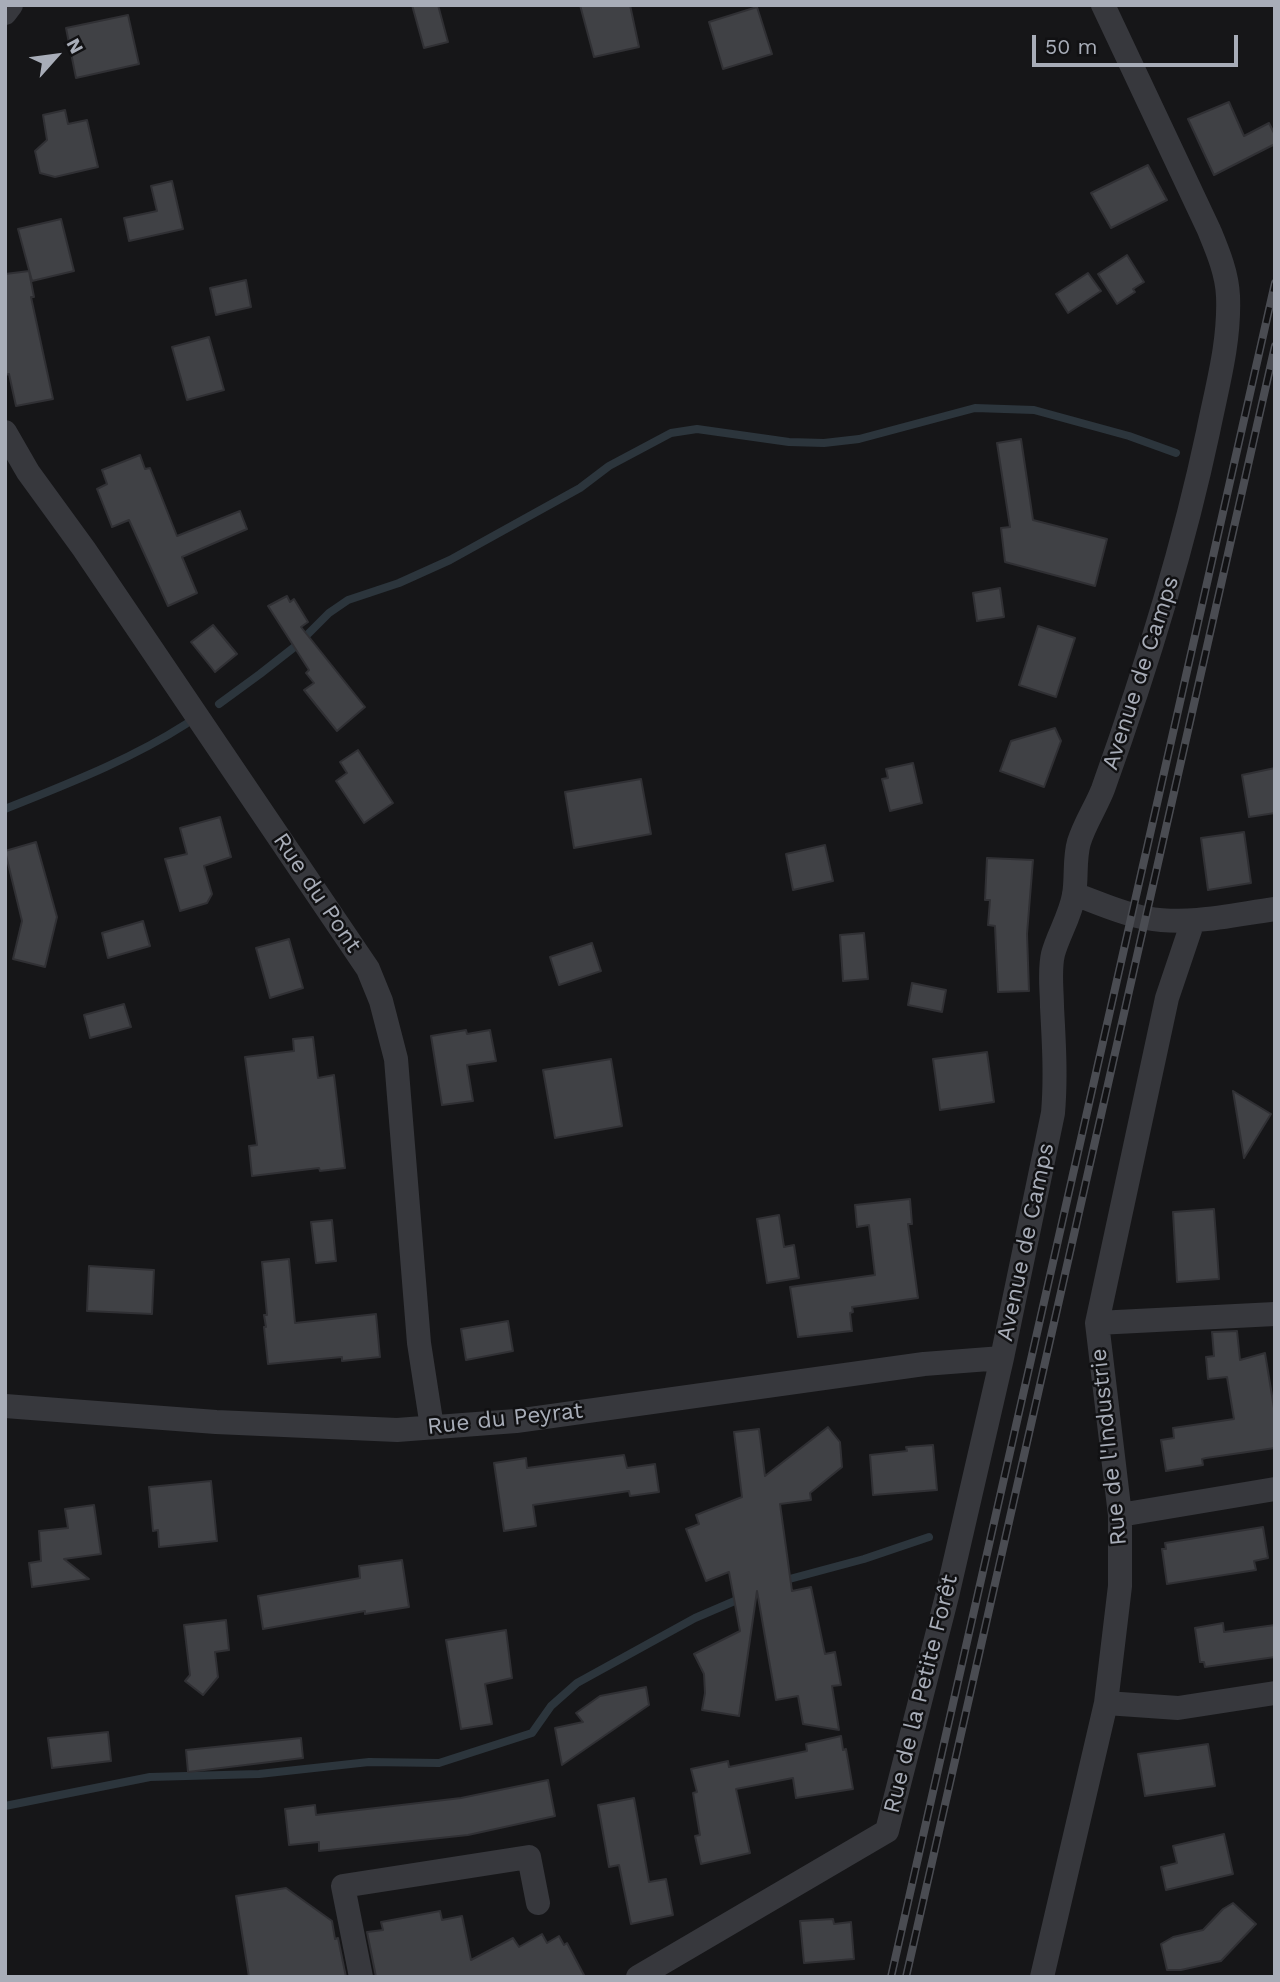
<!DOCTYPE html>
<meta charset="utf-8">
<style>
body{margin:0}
#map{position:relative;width:1280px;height:1982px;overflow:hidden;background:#161618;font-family:"Work Sans",sans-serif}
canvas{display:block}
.frame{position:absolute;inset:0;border:7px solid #a8adb8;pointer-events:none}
.north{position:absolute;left:21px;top:21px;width:70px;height:70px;-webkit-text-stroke:5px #111113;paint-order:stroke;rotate:62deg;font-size:19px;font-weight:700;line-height:28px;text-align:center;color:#a8adb8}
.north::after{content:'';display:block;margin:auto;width:24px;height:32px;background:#a8adb8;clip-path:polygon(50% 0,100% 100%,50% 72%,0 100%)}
.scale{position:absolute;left:1032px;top:35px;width:206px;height:32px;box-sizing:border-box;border:4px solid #a8adb8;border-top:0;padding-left:9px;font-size:21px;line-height:24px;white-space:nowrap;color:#a8adb8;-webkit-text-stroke:5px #111113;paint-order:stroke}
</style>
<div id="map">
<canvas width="1280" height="1982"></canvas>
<div class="frame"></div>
<div class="north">N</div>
<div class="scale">50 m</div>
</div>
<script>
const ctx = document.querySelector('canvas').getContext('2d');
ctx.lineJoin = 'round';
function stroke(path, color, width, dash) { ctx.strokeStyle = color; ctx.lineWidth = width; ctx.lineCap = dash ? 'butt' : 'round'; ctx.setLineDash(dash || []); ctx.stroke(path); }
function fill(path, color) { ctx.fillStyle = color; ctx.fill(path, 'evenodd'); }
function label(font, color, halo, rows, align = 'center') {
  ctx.font = font + ' "Work Sans",sans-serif'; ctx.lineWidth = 5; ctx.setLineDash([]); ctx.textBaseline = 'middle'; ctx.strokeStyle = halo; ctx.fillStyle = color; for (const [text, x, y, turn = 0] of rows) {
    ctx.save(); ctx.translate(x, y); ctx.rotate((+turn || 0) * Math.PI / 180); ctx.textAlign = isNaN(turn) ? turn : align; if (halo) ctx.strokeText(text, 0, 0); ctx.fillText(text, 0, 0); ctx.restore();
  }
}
const stream = new Path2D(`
 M 219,704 L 260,674 L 297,645 L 329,613 L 348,600 L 399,583 L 450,560 L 580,488 L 609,466 L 671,433 L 697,429 L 789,442 L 824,443 L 859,439 L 975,408 L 1034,410 L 1129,436 L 1176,453
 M 5,809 C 67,784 130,760 186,724
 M 782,1581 L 864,1559 L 929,1537
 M 5,1806 L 150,1777 L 259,1774 L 369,1762 L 439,1763 L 532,1733 L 551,1706 L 577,1683 L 695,1618 L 744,1597`);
const building = new Path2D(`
 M 412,5 L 438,5 L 448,42 L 424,48 Z
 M 580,5 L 630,5 L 639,47 L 594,57 Z
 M 757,7 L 772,54 L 723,69 L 709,22 Z
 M 128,15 L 139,64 L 76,78 L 66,28 Z
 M 1229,102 L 1244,136 L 1269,123 L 1275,135 L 1275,144 L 1214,175 L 1188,119 Z
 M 65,110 L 68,124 L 87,120 L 98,167 L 55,177 L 40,173 L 35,151 L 47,140 L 43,115 Z
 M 1148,165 L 1167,200 L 1111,228 L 1091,193 Z
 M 172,181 L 183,229 L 129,241 L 124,218 L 157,211 L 151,186 Z
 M 61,219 L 74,271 L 32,281 L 18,229 Z
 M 1127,255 L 1144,282 L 1133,289 L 1135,292 L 1117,304 L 1098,274 Z
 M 29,271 L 34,297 L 31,297 L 53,399 L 16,406 L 9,374 L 5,375 L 5,274 Z
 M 1088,273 L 1101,291 L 1068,313 L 1056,294 Z
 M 246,280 L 251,307 L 216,315 L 210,288 Z
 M 209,337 L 224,390 L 187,400 L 172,347 Z
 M 1021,439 L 1033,520 L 1107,539 L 1095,586 L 1005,562 L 1001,528 L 1010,527 L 997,443 Z
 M 140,455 L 145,469 L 150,468 L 177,536 L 240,511 L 247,529 L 182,557 L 197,593 L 168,606 L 129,520 L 112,527 L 97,489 L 107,484 L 102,470 Z
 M 1000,588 L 1004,617 L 977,621 L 973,593 Z
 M 287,596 L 290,602 L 294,599 L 308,622 L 301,627 L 365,707 L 337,731 L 304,690 L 314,683 L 306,673 L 309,670 L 268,606 Z
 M 213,625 L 237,654 L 215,672 L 191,642 Z
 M 1038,626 L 1075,638 L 1056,697 L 1019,685 Z
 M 1055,728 L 1061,741 L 1044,787 L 1000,771 L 1011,741 Z
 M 358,750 L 393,803 L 364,823 L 336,781 L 347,773 L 340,762 Z
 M 913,763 L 922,803 L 890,811 L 882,779 L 888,778 L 886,769 Z
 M 1275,768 L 1275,813 L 1249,817 L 1242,775 Z
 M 641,779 L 651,834 L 574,848 L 565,792 Z
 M 220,817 L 231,857 L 204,866 L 212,894 L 207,903 L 180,911 L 165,859 L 187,854 L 180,828 Z
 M 1244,832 L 1251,883 L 1208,890 L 1201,838 Z
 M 36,842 L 57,917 L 45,967 L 13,959 L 22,921 L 5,851 Z
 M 825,845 L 833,881 L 793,890 L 786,854 Z
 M 987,858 L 1033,860 L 1027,934 L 1029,991 L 998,992 L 995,926 L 988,925 L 990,900 L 985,900 Z
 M 143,921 L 150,946 L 108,958 L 102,933 Z
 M 864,933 L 868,979 L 843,981 L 840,935 Z
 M 289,939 L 303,988 L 270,998 L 256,948 Z
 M 592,943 L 601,971 L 559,985 L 550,957 Z
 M 912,983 L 946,990 L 942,1012 L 908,1005 Z
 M 124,1004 L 131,1027 L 90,1038 L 84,1015 Z
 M 466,1030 L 467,1034 L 490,1030 L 496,1061 L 467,1065 L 473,1101 L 442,1105 L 431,1036 Z
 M 313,1037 L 318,1078 L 334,1075 L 345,1168 L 320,1171 L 319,1168 L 252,1176 L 249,1146 L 257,1145 L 245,1057 L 294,1051 L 293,1039 Z
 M 987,1052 L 994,1102 L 940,1110 L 933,1059 Z
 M 611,1059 L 622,1126 L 555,1138 L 543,1070 Z
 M 1233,1091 L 1271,1114 L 1244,1158 Z
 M 910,1199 L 912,1224 L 908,1224 L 918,1298 L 852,1307 L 853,1312 L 850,1313 L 852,1331 L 798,1337 L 790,1287 L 875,1275 L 869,1225 L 857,1227 L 855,1205 Z
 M 1214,1209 L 1219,1279 L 1177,1282 L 1173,1212 Z
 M 779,1215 L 784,1247 L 794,1245 L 799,1278 L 767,1283 L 757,1219 Z
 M 332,1220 L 336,1261 L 316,1263 L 311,1222 Z
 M 289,1259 L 295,1323 L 376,1314 L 380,1357 L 342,1361 L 342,1357 L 268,1364 L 264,1327 L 266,1327 L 264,1315 L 267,1315 L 262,1262 Z
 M 89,1266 L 154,1270 L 152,1314 L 87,1311 Z
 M 508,1321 L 513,1351 L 466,1360 L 461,1329 Z
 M 1237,1331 L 1240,1360 L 1265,1353 L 1275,1414 L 1275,1448 L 1206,1458 L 1202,1459 L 1203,1465 L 1166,1471 L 1161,1440 L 1174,1438 L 1173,1428 L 1234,1419 L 1227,1377 L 1208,1379 L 1206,1357 L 1214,1356 L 1212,1332 Z
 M 828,1427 L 840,1442 L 842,1467 L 810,1493 L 811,1500 L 780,1504 L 792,1591 L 811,1587 L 825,1654 L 835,1652 L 841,1685 L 832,1686 L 839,1730 L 803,1724 L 798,1696 L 776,1700 L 757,1591 L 739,1716 L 702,1710 L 705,1693 L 704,1674 L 694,1654 L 740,1631 L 729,1572 L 706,1581 L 686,1529 L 699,1524 L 696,1515 L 742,1497 L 734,1432 L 759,1429 L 765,1476 Z
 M 933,1445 L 937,1490 L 873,1495 L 870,1455 L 907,1451 L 906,1447 Z
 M 624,1455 L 627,1468 L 655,1464 L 659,1492 L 630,1496 L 629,1491 L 533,1505 L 536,1526 L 504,1531 L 494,1463 L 526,1458 L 527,1468 Z
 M 211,1481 L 217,1541 L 159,1547 L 158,1530 L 153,1531 L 149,1487 Z
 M 94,1505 L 101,1554 L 64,1559 L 89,1579 L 32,1587 L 29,1563 L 41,1561 L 39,1531 L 68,1528 L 65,1509 Z
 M 1263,1527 L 1268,1558 L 1254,1561 L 1256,1570 L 1167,1584 L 1162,1549 L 1166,1549 L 1165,1543 Z
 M 402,1560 L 409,1607 L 365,1614 L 365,1611 L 263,1629 L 258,1596 L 360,1578 L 359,1566 Z
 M 226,1620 L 229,1650 L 215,1652 L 218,1677 L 203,1695 L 185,1681 L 190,1675 L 184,1625 Z
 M 1223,1623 L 1224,1632 L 1275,1625 L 1275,1657 L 1205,1667 L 1204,1662 L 1200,1662 L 1195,1628 Z
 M 506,1630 L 512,1678 L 485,1684 L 492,1724 L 461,1729 L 446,1640 Z
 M 646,1687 L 649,1705 L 562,1765 L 555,1728 L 583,1722 L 576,1713 L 600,1696 Z
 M 108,1732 L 111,1761 L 52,1768 L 48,1738 Z
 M 841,1736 L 843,1750 L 846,1749 L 853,1789 L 796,1798 L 793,1778 L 736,1789 L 750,1853 L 701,1864 L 695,1836 L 700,1835 L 693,1793 L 697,1792 L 691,1769 L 728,1761 L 729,1767 L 807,1751 L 806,1744 Z
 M 301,1738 L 303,1758 L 188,1772 L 186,1750 Z
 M 1208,1744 L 1215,1786 L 1145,1796 L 1138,1754 Z
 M 548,1780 L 555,1816 L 468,1835 L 319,1851 L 319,1842 L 289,1845 L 285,1809 L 315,1805 L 316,1815 L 461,1798 Z
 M 634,1798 L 649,1882 L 666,1879 L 673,1915 L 631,1924 L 619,1865 L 609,1867 L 598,1805 Z
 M 1224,1834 L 1233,1874 L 1166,1890 L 1161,1867 L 1177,1863 L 1173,1846 Z
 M 286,1888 L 332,1921 L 335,1939 L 338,1938 L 346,1977 L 249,1977 L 236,1896 Z
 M 1233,1903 L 1256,1924 L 1221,1961 L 1181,1970 L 1167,1970 L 1161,1944 L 1173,1937 L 1203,1930 L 1223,1909 Z
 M 440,1911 L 442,1920 L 462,1916 L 471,1960 L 513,1938 L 519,1947 L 542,1934 L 547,1943 L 559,1936 L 564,1945 L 567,1943 L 585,1977 L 376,1977 L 367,1932 L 383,1930 L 381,1922 Z
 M 833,1919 L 834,1924 L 851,1922 L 854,1959 L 804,1963 L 800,1921 Z`);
const street = new Path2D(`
 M 5,13 L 11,5
 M 5,432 L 28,472 L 84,549 L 368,969 L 381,1001 L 396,1059 L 419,1343 L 432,1427
 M 1074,894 C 1097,902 1122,914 1146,918 C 1189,926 1232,915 1275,909
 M 1097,1323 L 1275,1314
 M 5,1406 L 216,1422 L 397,1430 L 516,1421 L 924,1364 L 1002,1358
 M 1120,1515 L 1275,1489
 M 1106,1703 L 1178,1708 L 1275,1693
 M 361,1977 L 343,1886 L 529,1857 L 538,1903
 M 638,1977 L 887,1831 L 947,1596 L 1002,1358 L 1053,1113 C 1056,1078 1054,1043 1052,1007 C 1052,990 1049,971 1053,954 C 1058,935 1070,917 1074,895 C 1077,877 1074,859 1079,842 C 1085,823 1096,807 1103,789 C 1145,672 1182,554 1208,432 C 1217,387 1230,342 1228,296 C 1227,273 1218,252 1209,230 L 1103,5
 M 1042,1977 L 1106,1703 L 1120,1586 L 1120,1515 L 1097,1323 L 1167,998 L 1193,921`);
const rail = new Path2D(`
 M 891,1977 L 1275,283
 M 906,1977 L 1275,346`);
const streetNames = [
 ["Avenue de Camps",1141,673,-72],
 ["Rue du Pont",317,893,56],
 ["Avenue de Camps",1026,1242,-78],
 ["Rue du Peyrat",505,1419,-6],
 ["Rue de l'Industrie",1109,1447,-96],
 ["Rue de la Petite Forêt",921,1694,-76]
];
stroke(stream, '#2c353c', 8);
fill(building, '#404145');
stroke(building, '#303034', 2);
stroke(street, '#37383d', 24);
stroke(rail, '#4a4c52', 8);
stroke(rail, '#111113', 5, [16]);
label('23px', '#a8adb8', '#111113', streetNames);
</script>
